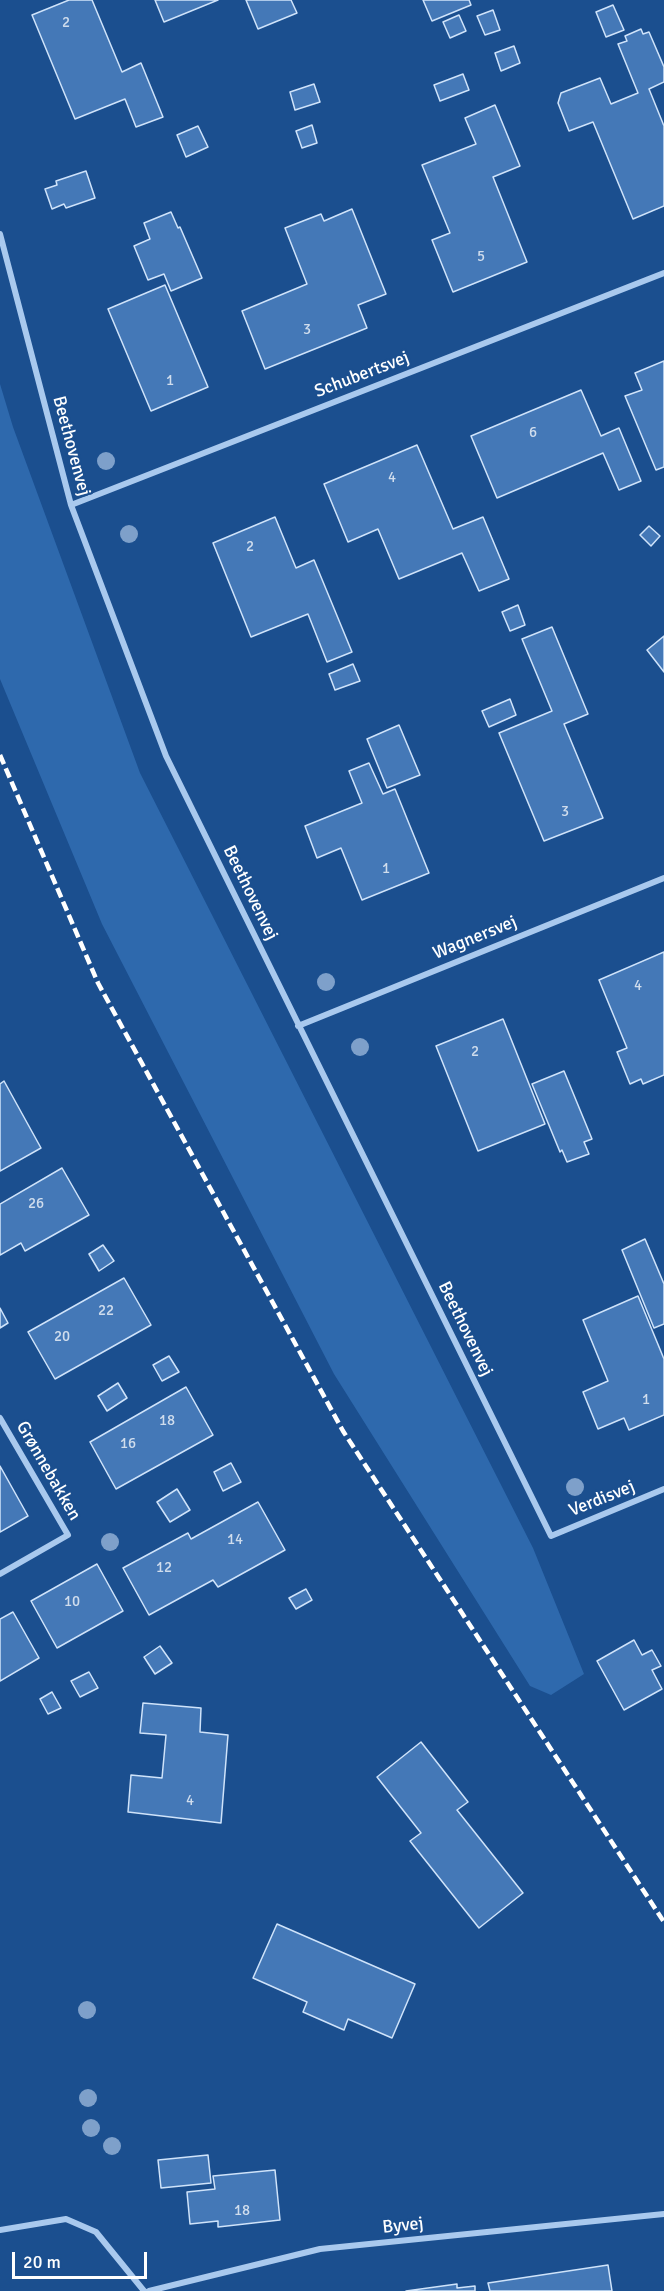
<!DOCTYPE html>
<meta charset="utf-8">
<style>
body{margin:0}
#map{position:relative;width:664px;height:2291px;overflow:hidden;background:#1b4f8f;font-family:Signika,sans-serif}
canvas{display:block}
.scale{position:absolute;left:12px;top:2252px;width:135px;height:27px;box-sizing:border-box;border:3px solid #fff;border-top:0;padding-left:8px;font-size:18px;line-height:21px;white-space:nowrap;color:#fff;-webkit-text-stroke:4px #1b4f8f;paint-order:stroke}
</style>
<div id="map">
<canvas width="664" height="2291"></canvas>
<div class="scale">20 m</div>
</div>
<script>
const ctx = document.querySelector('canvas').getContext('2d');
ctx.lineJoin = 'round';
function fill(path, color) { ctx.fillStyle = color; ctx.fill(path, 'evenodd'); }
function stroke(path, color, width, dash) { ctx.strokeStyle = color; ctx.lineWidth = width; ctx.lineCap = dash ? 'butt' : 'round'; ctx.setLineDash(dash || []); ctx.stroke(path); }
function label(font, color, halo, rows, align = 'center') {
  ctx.font = font + ' Signika,sans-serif'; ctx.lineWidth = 4.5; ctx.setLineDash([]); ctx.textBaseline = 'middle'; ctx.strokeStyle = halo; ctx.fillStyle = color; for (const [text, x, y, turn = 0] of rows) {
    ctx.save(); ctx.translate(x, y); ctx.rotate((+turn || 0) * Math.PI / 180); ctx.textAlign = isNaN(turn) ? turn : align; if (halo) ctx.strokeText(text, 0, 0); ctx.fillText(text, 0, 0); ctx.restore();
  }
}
const green = new Path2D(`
 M 0,384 L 13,427 L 140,773 L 533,1548 L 584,1674 L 551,1695 L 530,1686 L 334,1374 L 102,924 L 0,679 Z`);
const building = new Path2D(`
 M 69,0 L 92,0 L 122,72 L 141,63 L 163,117 L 136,127 L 125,99 L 75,119 L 32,15 Z
 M 155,0 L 218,0 L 164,22 Z
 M 246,0 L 291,0 L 297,13 L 258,29 Z
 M 423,0 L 469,0 L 471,5 L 432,21 Z
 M 613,5 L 624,30 L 606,37 L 596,12 Z
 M 493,10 L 500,30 L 485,35 L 477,16 Z
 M 459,15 L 466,31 L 450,38 L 443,22 Z
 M 641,29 L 643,34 L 649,32 L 664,67 L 664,82 L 649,89 L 664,126 L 664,206 L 633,219 L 593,122 L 569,131 L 558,103 L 561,93 L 600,78 L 611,104 L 638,93 L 618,44 L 627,41 L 625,36 Z
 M 514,46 L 520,63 L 501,71 L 495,53 Z
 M 463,74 L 469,90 L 440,101 L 434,85 Z
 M 314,84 L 320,102 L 295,110 L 290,92 Z
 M 495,105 L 520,166 L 493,177 L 527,262 L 453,292 L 432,240 L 450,233 L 422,165 L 476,144 L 465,118 Z
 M 312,125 L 317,143 L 302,148 L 296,131 Z
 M 198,126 L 208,147 L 186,157 L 177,135 Z
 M 86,171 L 95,198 L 66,208 L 64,204 L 52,209 L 45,189 L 57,185 L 56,181 Z
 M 352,209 L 386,294 L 358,305 L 367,328 L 265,369 L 242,311 L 307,284 L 285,228 L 321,214 L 324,221 Z
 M 171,212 L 178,228 L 180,227 L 202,278 L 171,291 L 164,274 L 148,280 L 134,246 L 150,239 L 144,223 Z
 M 165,285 L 208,387 L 151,411 L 108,309 Z
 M 664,361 L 664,467 L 656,470 L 625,396 L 642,390 L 635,373 Z
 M 581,390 L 601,436 L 619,428 L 641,481 L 619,490 L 603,453 L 497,498 L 471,436 Z
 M 417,445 L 453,529 L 483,517 L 509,579 L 479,591 L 462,553 L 399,579 L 378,529 L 348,542 L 324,484 Z
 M 275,517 L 296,568 L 314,560 L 352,652 L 327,662 L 308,614 L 251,637 L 213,543 Z
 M 649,526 L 660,536 L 651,546 L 640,535 Z
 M 518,605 L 525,625 L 510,631 L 502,612 Z
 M 552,627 L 588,714 L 564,724 L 603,818 L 544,841 L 499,733 L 552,711 L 522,639 Z
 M 664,636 L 664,672 L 647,650 Z
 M 353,664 L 360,681 L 335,690 L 329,674 Z
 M 510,699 L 516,715 L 489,727 L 482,711 Z
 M 399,725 L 420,775 L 387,788 L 367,739 Z
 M 369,763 L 383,794 L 395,789 L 429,873 L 362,900 L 341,848 L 317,858 L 305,826 L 362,803 L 349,771 Z
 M 664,952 L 664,1075 L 643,1084 L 641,1079 L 630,1084 L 617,1052 L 627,1048 L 599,980 Z
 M 503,1019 L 545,1124 L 478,1151 L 436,1046 Z
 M 564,1071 L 592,1139 L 584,1142 L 589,1154 L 567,1162 L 562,1150 L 560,1152 L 532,1084 Z
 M 4,1081 L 41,1148 L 0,1171 L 0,1084 Z
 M 62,1168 L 89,1215 L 25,1251 L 21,1243 L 0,1255 L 0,1204 Z
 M 645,1239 L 664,1284 L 664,1324 L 654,1328 L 622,1250 Z
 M 103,1245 L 114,1261 L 99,1271 L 89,1254 Z
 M 124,1278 L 151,1325 L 55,1379 L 28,1332 Z
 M 638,1296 L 664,1359 L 664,1415 L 629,1430 L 624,1418 L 598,1429 L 583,1392 L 608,1381 L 583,1320 Z
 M 0,1308 L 8,1323 L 0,1328 Z
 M 169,1356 L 179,1372 L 162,1381 L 153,1365 Z
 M 118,1383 L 127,1398 L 107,1411 L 98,1396 Z
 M 186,1387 L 213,1435 L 116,1489 L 90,1442 Z
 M 231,1463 L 241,1482 L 223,1491 L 214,1472 Z
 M 0,1466 L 28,1516 L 0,1532 Z
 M 177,1489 L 190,1510 L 170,1522 L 157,1502 Z
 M 258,1502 L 285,1550 L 218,1587 L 213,1580 L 149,1615 L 123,1568 L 188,1533 L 191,1539 Z
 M 97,1564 L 123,1611 L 57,1648 L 31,1601 Z
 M 306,1589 L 312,1600 L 296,1609 L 289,1598 Z
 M 13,1612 L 39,1658 L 0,1681 L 0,1619 Z
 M 634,1640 L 642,1655 L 652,1650 L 661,1666 L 652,1670 L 662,1689 L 624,1710 L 597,1661 Z
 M 160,1646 L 172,1663 L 155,1674 L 144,1657 Z
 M 89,1672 L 98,1688 L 80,1697 L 71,1681 Z
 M 52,1692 L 61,1708 L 48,1714 L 40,1699 Z
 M 143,1703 L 201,1708 L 200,1732 L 228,1735 L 221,1823 L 128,1812 L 131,1775 L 162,1778 L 166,1735 L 140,1733 Z
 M 421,1742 L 468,1802 L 457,1810 L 523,1893 L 479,1928 L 410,1841 L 421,1833 L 377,1777 Z
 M 277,1924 L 415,1984 L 392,2038 L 348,2019 L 344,2030 L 303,2012 L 307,2002 L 253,1978 Z
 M 208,2155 L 211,2183 L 161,2188 L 158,2160 Z
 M 275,2170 L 280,2220 L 218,2227 L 218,2221 L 190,2224 L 187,2192 L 215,2189 L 213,2176 Z
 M 608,2265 L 612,2291 L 490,2291 L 488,2283 Z
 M 457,2284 L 457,2288 L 475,2286 L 475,2291 L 406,2291 Z`);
const street = new Path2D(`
 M 0,234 L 71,505 L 166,756 L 551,1536 L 664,1489
 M 71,505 L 664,273
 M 298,1026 L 664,878
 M 0,1418 L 68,1535 L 0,1574
 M 0,2230 L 66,2219 L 96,2232 L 144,2291
 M 149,2291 L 320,2249 L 664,2214`);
const rail = new Path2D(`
 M 0,755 L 98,983 L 343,1431 L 664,1922`);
const trees = [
 [106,461],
 [129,534],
 [326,982],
 [360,1047],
 [575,1487],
 [110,1542],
 [87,2010],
 [88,2098],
 [91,2128],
 [112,2146]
];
const numberNames = [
 ["2",66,23],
 ["5",481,257],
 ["3",307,330],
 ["1",170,381],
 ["6",533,433],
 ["4",392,478],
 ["2",250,547],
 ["3",565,812],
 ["1",386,869],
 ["4",638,986],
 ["2",475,1052],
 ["26",36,1204],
 ["22",106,1311],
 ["20",62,1337],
 ["1",646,1400],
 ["18",167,1421],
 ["16",128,1444],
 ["14",235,1540],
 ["12",164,1568],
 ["10",72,1602],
 ["4",190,1801],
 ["18",242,2211]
];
const streetNames = [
 ["Schubertsvej",362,375,-21],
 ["Beethovenvej",71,446,75],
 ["Beethovenvej",250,893,64],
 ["Wagnersvej",475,938,-22],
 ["Beethovenvej",465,1329,64],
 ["Grønnebakken",48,1471,60],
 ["Verdisvej",602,1499,-22],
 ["Byvej",403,2226,-6]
];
fill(green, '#2e69ad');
fill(building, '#4478b7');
stroke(building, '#cfe3fa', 1.5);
stroke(street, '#a9c9ee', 6);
stroke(rail, '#fff', 4.5, [10, 4.5]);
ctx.fillStyle = '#7ea0ca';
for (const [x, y] of trees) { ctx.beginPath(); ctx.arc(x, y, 9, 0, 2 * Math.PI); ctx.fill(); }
label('15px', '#d0dded', null, numberNames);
label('18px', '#fff', '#1b4f8f', streetNames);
</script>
